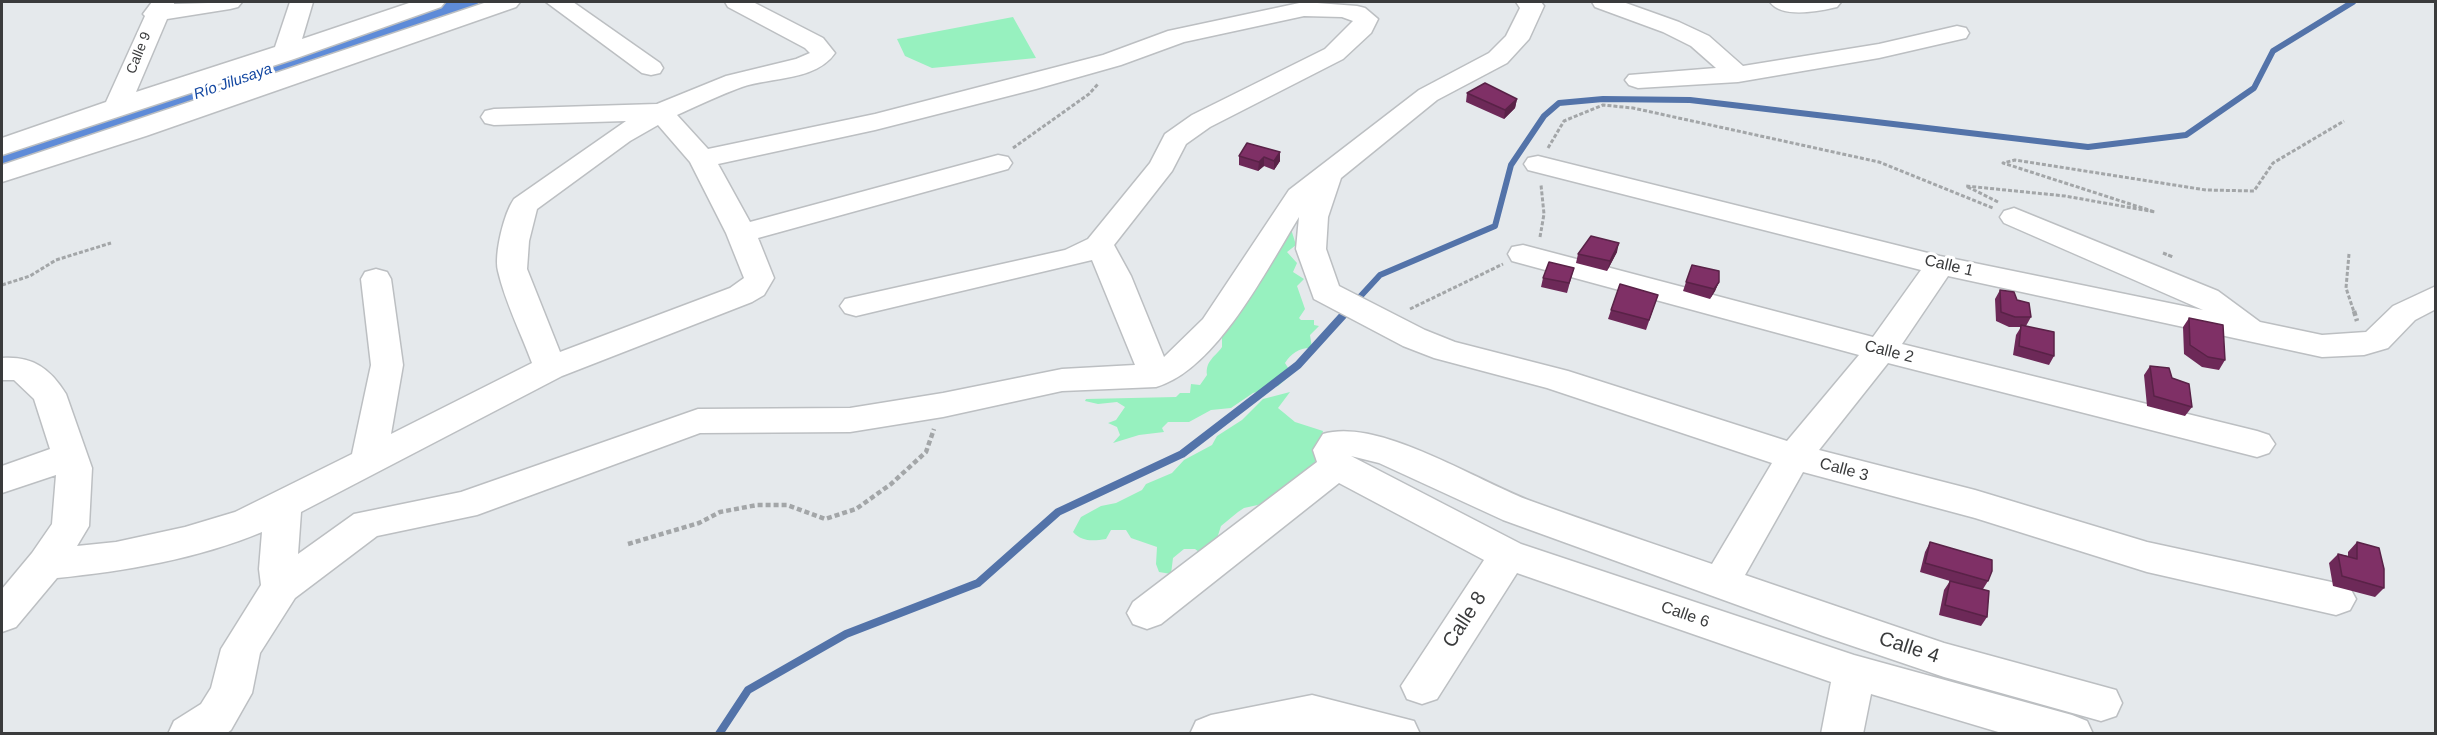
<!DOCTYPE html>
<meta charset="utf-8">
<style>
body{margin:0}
#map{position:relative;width:2437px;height:735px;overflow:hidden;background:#e5e9ec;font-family:Helvetica,sans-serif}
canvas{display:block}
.frame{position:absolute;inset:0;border:3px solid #3a3b3c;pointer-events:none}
</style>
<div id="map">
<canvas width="2437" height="735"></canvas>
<div class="frame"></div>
</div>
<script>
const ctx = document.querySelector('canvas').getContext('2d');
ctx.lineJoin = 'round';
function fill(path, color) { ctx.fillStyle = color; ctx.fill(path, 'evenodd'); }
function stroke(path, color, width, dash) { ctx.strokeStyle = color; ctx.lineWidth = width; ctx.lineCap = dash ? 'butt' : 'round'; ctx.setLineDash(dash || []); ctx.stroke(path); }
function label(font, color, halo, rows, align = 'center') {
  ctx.font = font + ' Helvetica,sans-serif'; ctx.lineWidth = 6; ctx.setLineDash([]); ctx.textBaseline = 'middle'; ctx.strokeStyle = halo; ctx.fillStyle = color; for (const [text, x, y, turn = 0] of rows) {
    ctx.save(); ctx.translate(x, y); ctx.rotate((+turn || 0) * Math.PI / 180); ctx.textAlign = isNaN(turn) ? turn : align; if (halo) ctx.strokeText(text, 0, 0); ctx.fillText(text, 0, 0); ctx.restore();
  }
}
const green = new Path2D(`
 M 1013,17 L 1036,58 L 932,68 L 905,56 L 897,39 Z
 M 1291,229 L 1296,245 L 1287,252 L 1297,263 L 1293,272 L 1304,279 L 1297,286 L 1305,309 L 1299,318 L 1301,320 L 1314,320 L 1314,325 L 1319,326 L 1310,335 L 1312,348 C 1301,347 1291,353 1285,363 L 1292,374 L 1278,386 L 1253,393 L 1231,408 L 1211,410 L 1189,422 L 1168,422 L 1162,428 L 1164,432 L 1139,435 L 1113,443 L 1120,435 L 1117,427 L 1108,423 L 1116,420 L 1125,407 L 1117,402 L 1098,404 L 1085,401 L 1086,399 L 1176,397 L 1180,393 L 1190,393 L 1191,384 L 1200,385 L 1207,375 C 1205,361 1216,356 1222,347 L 1222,332 L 1251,297 Z
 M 1290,392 L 1278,408 L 1295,422 L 1323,431 L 1315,460 L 1315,472 L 1276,501 L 1244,508 L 1238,512 L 1221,526 L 1213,551 L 1202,554 L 1195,549 L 1184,549 L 1173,558 L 1171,574 L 1159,572 L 1156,564 L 1157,547 L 1131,538 L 1126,530 L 1111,530 L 1106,539 C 1093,541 1082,542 1073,532 L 1081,517 L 1101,506 L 1116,503 L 1142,490 L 1146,484 L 1172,473 L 1184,460 L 1212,445 L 1217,436 L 1242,420 L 1263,399 Z`);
const streamFar1 = new Path2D(`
 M 1346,312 L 1380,275 L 1495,226 L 1511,165 L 1544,116 L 1559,103 L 1603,99 L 1690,100 L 2088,147 L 2186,135 L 2254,88 L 2273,51 L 2353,2`);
const stream = new Path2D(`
 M 719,734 L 748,690 L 846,634 L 978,583 L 1058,512 L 1182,454 L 1298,365 L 1347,311`);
const river = new Path2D(`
 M 438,2 L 479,2 L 475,8 L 425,29 L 2,173 L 2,150 Z`);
const pathFar1 = new Path2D(`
 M 1013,148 L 1089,94 L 1098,84
 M 1548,148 L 1564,121 L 1603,105 L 1633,108 L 1879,162 L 1993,208
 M 1998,202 L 1966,186 L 2065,196 L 2155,212 L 2003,163 L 2015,160 L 2206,190 L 2254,191 L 2273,163 L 2344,121
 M 1540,237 L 1544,214 L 1541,185
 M 2163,253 L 2173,257 L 2165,254
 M 2349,254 L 2346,288 L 2354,312
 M 2,285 L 30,276 L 56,260 L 111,243
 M 1410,309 L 1503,264`);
const path = new Path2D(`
 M 2354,311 L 2357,321
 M 628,544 L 699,523 L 720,512 L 757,505 L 787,505 L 825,519 L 856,509 L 891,484 L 926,452 L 934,429`);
const minor = new Path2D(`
 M 152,2 L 174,2 L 174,4 L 242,2 L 238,7 L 230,9 L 167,19 L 136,92 L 275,47 L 290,2 L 313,2 L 302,39 L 412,2 L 445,2 L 441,7 L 294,59 L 2,155 L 2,138 L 106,102 L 145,16 L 143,14 Z
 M 487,2 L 520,2 L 516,7 L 146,136 L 2,182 L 2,165 Z
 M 546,2 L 573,2 L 660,63 L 663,68 L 660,73 L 651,75 L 642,73 Z
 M 725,2 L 753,2 L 823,38 L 835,53 C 816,81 771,77 742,87 C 720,95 699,105 677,115 L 708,149 L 875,114 L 1103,55 L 1168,31 L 1304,2 L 1357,6 L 1365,8 L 1378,19 L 1371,33 L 1343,59 L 1210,127 L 1186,144 L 1172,171 L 1114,245 L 1131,276 L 1164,357 L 1203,319 L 1289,190 L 1419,90 L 1489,53 L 1506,36 L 1520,8 L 1516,2 L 1541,2 L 1544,6 L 1529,39 L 1507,63 L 1437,100 L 1341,178 L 1328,217 L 1326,249 L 1339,286 L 1425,330 L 1455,342 L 1568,371 L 1787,441 L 1859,355 L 1512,261 L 1508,254 L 1512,247 L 1523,245 L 1873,337 L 1921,270 L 1528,170 L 1524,164 L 1528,158 L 1538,156 L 1940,256 L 2203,310 L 2004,223 L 2000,217 L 2004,211 L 2014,208 L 2218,291 L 2260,322 L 2322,335 L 2366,332 L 2393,306 L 2436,286 L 2436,309 L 2415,320 L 2388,348 L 2364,355 L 2322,357 L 1948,276 L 1902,344 L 2257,431 L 2269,435 L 2275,444 L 2269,453 L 2257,457 L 1888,363 L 1819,450 L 1975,490 L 2147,542 L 2336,583 L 2350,588 L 2356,599 L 2350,610 L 2336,615 L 2147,572 L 1975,518 L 1803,472 L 1745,575 L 1944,643 L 2116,690 L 2122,703 L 2116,716 L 2101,721 L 1944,677 L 1823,636 L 1503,520 L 1379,463 L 1351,456 L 1521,544 L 1854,655 L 2072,715 L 2087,721 L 2093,734 L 2005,734 L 1871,694 L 1863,734 L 1821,734 L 1831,682 L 1517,573 L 1437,699 L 1422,704 L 1407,699 L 1401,686 L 1484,560 L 1339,483 L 1161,624 L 1147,629 L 1133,624 L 1127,613 L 1133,602 L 1317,462 L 1313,450 L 1323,434 C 1378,417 1477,481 1531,501 C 1591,523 1652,543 1712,564 L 1772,463 L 1547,388 L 1434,358 L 1403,346 L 1314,299 L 1296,249 L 1299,217 C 1267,269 1216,370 1156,387 L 1062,391 L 943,417 L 850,432 L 700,433 L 477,515 L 377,536 L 295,598 L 260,653 L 252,693 L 231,730 L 226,734 L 168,734 L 174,721 L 201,704 L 211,688 L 221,649 L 261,585 L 259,569 L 262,532 C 197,559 126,571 57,578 L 16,627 L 2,632 L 2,589 L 32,553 L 52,524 L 56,475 L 2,493 L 2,466 L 50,449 L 34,399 L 14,380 L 2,380 L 2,358 C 32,356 50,368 66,394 L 92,468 L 89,526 L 77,546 L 116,542 L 185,527 L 235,512 L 352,454 L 371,365 L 361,279 L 365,272 L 376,269 L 387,272 L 391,279 L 403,365 L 391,434 L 532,363 C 521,333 505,302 498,271 C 494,254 504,213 514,199 L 626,121 L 494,125 L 485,123 L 481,117 L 485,111 L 494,109 L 657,104 L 726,76 L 796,59 L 810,53 L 805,48 L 728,7 ZM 1304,16 L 1342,17 L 1353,21 L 1325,49 L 1192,115 L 1165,134 L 1150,163 L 1088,239 L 1065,250 L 845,299 L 840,306 L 845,313 L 856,316 L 1092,260 L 1135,365 L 1062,369 L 943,393 L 850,408 L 698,409 L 461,492 L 354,514 L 298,554 L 301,512 L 562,376 L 752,302 L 764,295 L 774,278 L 758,238 L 1008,169 L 1012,163 L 1008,157 L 998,155 L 750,222 L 718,164 L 875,130 L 1036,89 L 1121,65 L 1184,42 ZM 658,125 L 690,162 L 726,233 L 744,278 L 730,288 L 560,352 L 527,269 L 529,241 L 537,209 L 630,141 Z
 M 1592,2 L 1623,2 L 1679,22 L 1709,36 L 1743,66 L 1879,44 L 1957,26 L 1966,28 L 1969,33 L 1966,38 L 1879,58 L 1738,82 L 1638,88 L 1629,85 L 1625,80 L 1629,75 L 1716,68 L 1691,46 L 1663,32 L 1595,7 Z
 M 1770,2 L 1841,2 L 1837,7 C 1820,11 1782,19 1770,2 Z
 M 1312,695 L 1414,721 L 1420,734 L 1190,734 L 1196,721 L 1211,715 Z`);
const wall = new Path2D(`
 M 1467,93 L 1517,99 L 1515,108 L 1504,119 L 1466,102 Z
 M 1247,143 L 1280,161 L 1274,170 L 1264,166 L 1258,171 L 1239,165 L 1239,156 Z
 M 1617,252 L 1607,271 L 1576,263 L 1578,254 Z
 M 1574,268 L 1567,293 L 1541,287 L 1543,278 Z
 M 1686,282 L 1719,282 L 1715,291 L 1710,299 L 1683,291 Z
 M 2000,290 L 2017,300 L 2031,317 L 2026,326 L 2054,356 L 2049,365 L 2013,355 L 2016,335 L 2021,327 L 2009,327 L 1996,321 L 1995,299 Z
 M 1658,295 L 1646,330 L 1608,319 L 1611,310 Z
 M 2189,318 L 2225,360 L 2219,370 L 2202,367 L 2184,354 L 2183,327 Z
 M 2150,366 L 2172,378 L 2192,407 L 2185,416 L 2147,406 L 2144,375 Z
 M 1930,542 L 1988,581 L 1983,589 L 1987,617 L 1981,626 L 1939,615 L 1944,590 L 1950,581 L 1920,572 L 1925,552 Z
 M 2357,542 L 2384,588 L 2375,597 L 2333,586 L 2329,563 L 2338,554 L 2348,556 L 2348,552 Z`);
const shadedWall = new Path2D(`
 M 1517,99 L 1515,108 L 1504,119 L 1505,110 Z
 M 1280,152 L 1280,161 L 1274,170 L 1274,161 Z
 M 1264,157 L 1264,166 L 1258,171 L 1259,162 Z
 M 1619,243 L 1617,252 L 1607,271 L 1610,261 Z
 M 1719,282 L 1715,291 L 1710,299 L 1714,289 Z`);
const building = new Path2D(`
 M 1485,83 L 1517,99 L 1505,110 L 1467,93 Z
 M 1247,143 L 1280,152 L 1274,161 L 1264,157 L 1259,162 L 1239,156 Z
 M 1591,236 L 1619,243 L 1610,261 L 1578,254 Z
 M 1549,262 L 1574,268 L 1569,283 L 1543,278 Z
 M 1692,265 L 1719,271 L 1719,282 L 1714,289 L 1686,282 Z
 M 1620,284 L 1658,295 L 1649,320 L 1611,310 Z
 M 2000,290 L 2014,292 L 2017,300 L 2029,303 L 2031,317 L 2015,317 L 2001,312 Z
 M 2189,318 L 2223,325 L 2225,360 L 2208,357 L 2190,345 Z
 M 2021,325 L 2054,332 L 2054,356 L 2019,346 Z
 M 2150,366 L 2169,368 L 2172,378 L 2189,384 L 2192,407 L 2154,396 Z
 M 1930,542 L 1992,560 L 1992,571 L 1988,581 L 1925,563 Z
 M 2357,542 L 2379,548 L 2384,569 L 2384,588 L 2342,576 L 2338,554 L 2357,559 Z
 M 1950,581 L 1989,591 L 1987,617 L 1945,605 Z`);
const farStreetnames = [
 ["Calle 9",139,53,-68]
];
const farWaternames = [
 ["Río Jilusaya",233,82,-19]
];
const streetNames = [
 ["Calle 1",1949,266,13],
 ["Calle 2",1889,352,14],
 ["Calle 3",1844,470,15],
 ["Calle 6",1685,615,19]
];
const nearStreetnames = [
 ["Calle 8",1465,620,-57],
 ["Calle 4",1909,648,18]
];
fill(green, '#97f1bf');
stroke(streamFar1, '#5373a9', 6);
stroke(stream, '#5373a9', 8);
fill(river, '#5e8bd8');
stroke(minor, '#bcbfc2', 3);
stroke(pathFar1, '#a3a6a8', 3, [4, 2]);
stroke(path, '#a3a6a8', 4.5, [5, 3]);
fill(minor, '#fff');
fill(wall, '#6d2958');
fill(shadedWall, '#592247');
fill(building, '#7f3066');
stroke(building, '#592247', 1.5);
label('14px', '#3a3b3c', '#fff', farStreetnames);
label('italic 15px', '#1347a1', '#fff', farWaternames);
label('16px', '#3a3b3c', '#fff', streetNames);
label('20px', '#3a3b3c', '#fff', nearStreetnames);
</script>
